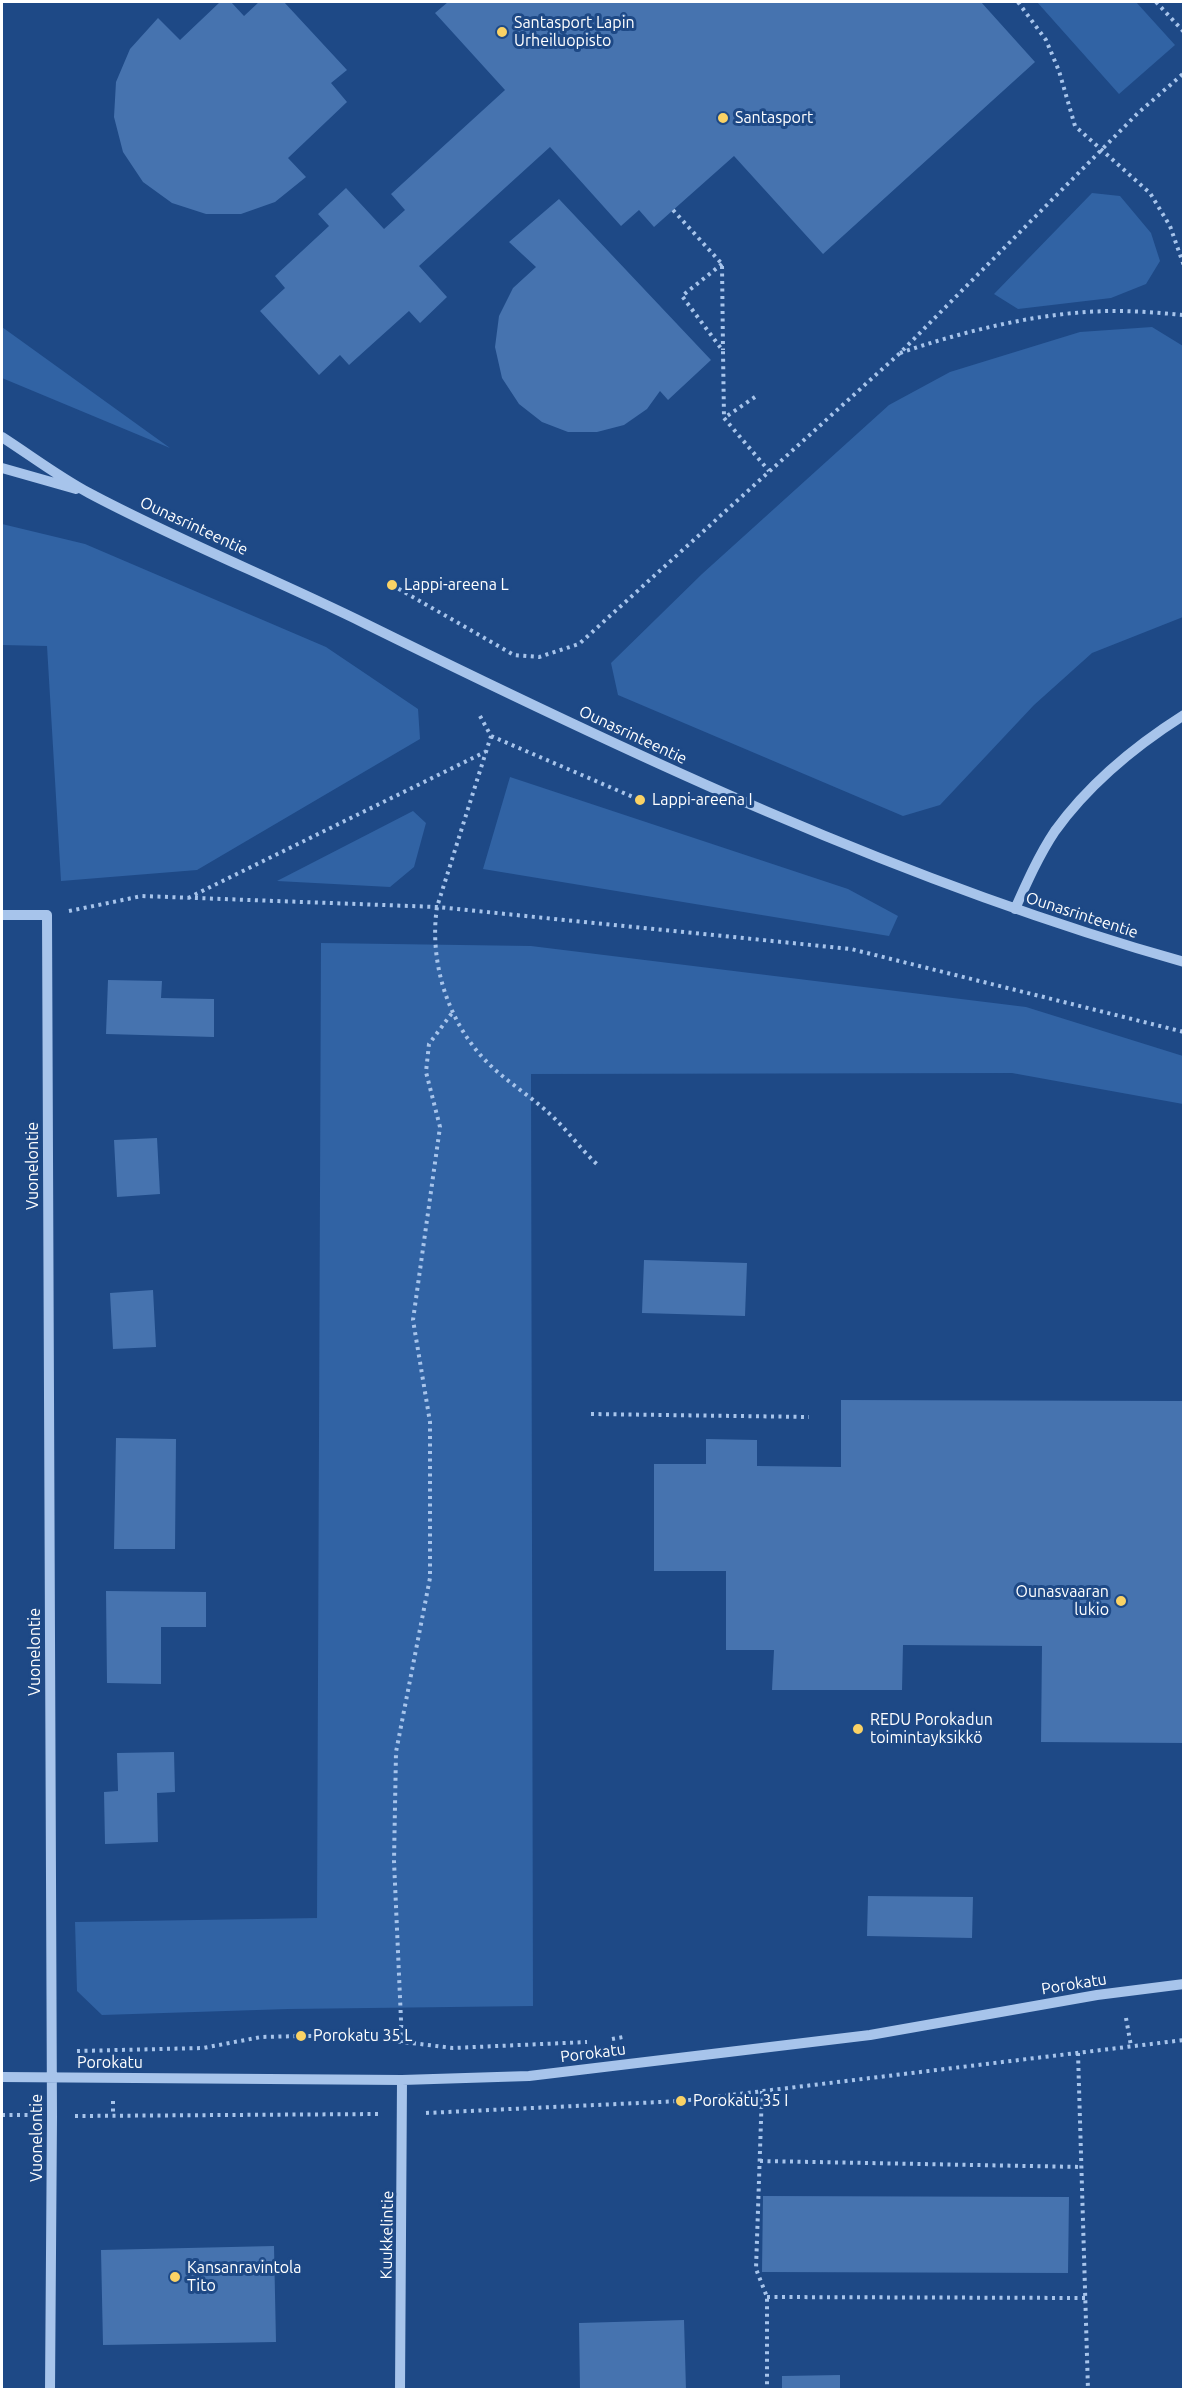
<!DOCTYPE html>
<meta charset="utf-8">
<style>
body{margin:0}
#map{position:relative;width:1185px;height:2391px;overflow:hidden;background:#1e4986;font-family:Ubuntu,sans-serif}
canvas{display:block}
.frame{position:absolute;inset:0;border:3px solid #fff;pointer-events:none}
</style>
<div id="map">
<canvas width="1185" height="2391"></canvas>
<div class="frame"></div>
</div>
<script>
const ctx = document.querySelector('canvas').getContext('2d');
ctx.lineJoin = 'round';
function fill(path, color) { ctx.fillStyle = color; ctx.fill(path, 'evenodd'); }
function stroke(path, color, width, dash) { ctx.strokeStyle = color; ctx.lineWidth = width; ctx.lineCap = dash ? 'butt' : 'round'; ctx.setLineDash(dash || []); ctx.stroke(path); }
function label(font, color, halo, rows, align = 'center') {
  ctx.font = font + ' Ubuntu,sans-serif'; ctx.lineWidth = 6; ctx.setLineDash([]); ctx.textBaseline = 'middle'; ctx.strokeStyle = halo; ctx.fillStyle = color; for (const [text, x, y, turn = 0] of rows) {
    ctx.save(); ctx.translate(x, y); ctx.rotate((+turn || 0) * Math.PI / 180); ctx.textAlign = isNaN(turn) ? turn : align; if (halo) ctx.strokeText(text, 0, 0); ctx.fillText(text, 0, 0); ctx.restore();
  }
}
const green = new Path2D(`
 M 1037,2 L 1136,2 L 1175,45 L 1119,94 Z
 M 1092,193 L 1120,196 L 1151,233 L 1160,261 L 1146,284 L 1111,298 L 1018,309 L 994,294 Z
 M 2,327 L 170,448 L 2,378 Z
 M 1152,327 L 1183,346 L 1183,617 L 1092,653 L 1034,705 L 940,805 L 903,816 L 618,695 L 611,663 L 702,574 L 889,405 L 950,372 L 1080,332 Z
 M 2,524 L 85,544 L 326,647 L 418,709 L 420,739 L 197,870 L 61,881 L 47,646 L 2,645 Z
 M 510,777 L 848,889 L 898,916 L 889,936 L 483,869 Z
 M 413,811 L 426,823 L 414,867 L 390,887 L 277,881 Z
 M 321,943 L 531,946 L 1026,1007 L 1183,1056 L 1183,1104 L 1012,1073 L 531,1074 L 533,2006 L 288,2009 L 102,2015 L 77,1991 L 75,1922 L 317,1918 Z`);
const building = new Path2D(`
 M 220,2 L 231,2 L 244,16 L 259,2 L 284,2 L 347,70 L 331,83 L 347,102 L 288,158 L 306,177 L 275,202 L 241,214 L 206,214 L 172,203 L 143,182 L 123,152 L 114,117 L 116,82 L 130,49 L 158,18 L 180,40 Z
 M 448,2 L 981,2 L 1035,62 L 823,254 L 734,156 L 654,227 L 639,210 L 621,226 L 550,147 L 419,266 L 447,297 L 420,323 L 409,311 L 349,365 L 340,355 L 319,375 L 260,311 L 285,288 L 275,276 L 329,226 L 318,214 L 346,188 L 384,229 L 405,210 L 391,194 L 505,90 L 435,13 Z
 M 559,199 L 711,360 L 668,400 L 660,391 L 647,409 L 624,425 L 597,432 L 568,432 L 542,422 L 519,404 L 502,378 L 495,347 L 499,316 L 513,288 L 536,267 L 509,242 Z
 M 108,980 L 162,981 L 161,998 L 214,999 L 214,1037 L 106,1034 Z
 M 157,1138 L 160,1194 L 117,1197 L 114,1140 Z
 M 644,1260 L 747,1263 L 745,1316 L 642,1313 Z
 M 153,1290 L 156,1347 L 113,1349 L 110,1293 Z
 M 841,1400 L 1184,1401 L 1184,1743 L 1041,1742 L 1042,1646 L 903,1645 L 902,1690 L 772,1690 L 774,1650 L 726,1650 L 726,1571 L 654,1571 L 654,1464 L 706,1464 L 706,1439 L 757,1440 L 757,1466 L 841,1467 Z
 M 116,1438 L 176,1439 L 175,1549 L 114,1549 Z
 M 106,1591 L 206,1592 L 206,1627 L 161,1627 L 161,1684 L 107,1683 Z
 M 174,1752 L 175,1792 L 157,1793 L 158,1842 L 105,1844 L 104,1792 L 118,1791 L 117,1753 Z
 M 868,1896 L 973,1897 L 972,1938 L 867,1936 Z
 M 763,2196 L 1069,2197 L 1068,2273 L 762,2272 Z
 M 274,2246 L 276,2342 L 103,2345 L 101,2250 Z
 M 684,2320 L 686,2390 L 580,2390 L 579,2323 Z
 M 840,2375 L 840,2390 L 782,2390 L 782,2376 Z`);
const path = new Path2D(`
 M 1018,2 L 1046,40 L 1059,71 L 1075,126 L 1150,193 L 1170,226 L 1184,266
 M 1156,2 L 1184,32
 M 673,210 L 722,264 L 723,350
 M 722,264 L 682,296 L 723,351 L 724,418
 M 900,353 C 967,330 1045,311 1115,311 C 1138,311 1161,313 1184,315
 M 755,397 L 724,418 L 769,471
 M 392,585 L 514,655 L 539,657 L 579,644 L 900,353 L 1138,113 L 1184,73
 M 480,716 L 491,736 L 437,907 C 429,961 447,1020 485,1060 C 505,1081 531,1096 552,1116 C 569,1132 582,1151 599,1166
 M 491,736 L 640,800
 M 188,898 L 485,752
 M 69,911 L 142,896 L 437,907 L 851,949 L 1184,1032
 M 591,1414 L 809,1417
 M 1126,2018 L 1131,2046
 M 612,2039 L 623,2037
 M 402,2043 L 394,1861 L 396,1752 L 430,1578 L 430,1422 L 413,1320 L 440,1127 L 426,1072 L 429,1044 L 452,1013
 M 77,2051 L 203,2048 L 261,2037 L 301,2036 L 353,2036 L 453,2048 L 587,2042
 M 1078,2053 L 1088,2390
 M 762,2091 L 756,2269 L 767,2297 L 767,2390
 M 113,2101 L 113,2115
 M 426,2113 L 681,2101 L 1184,2040
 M 2,2115 L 29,2115
 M 75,2116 L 380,2114
 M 760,2161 L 1082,2167
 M 767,2297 L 1086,2298`);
const minor = new Path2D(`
 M 2,437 C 30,455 59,477 89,493 C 179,541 275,579 366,624 C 630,754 900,882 1184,962
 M 2,468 L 76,489
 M 1015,909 C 1027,882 1039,855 1055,831 C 1089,784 1135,746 1184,715
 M 2,915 L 47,915 L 52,2116 L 50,2390
 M 2,2077 L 402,2080 L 529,2076 L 870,2035 L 1097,1995 L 1184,1984
 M 400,2390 L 402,2080`);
const markers = [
 [502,32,6,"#fad265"],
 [723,118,6,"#fad265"],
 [392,585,6,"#fad265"],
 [640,800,6,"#fad265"],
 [1121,1601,6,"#fad265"],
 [858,1729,6,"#fad265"],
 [301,2036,6,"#fad265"],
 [681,2101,6,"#fad265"],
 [175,2277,6,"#fad265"]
];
const poiNames = [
 ["Santasport Lapin",514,23],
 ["Urheiluopisto",514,41],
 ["Santasport",735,118],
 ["Lappi-areena L",404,585],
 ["Lappi-areena I",652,800],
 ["Ounasvaaran",1109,1592,"right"],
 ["lukio",1109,1610,"right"],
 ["REDU Porokadun",870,1720],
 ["toimintayksikkö",870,1738],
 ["Porokatu 35 L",313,2036],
 ["Porokatu 35 I",693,2101],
 ["Kansanravintola",187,2268],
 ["Tito",187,2286]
];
const streetNames = [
 ["Ounasrinteentie",194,526,25],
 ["Ounasrinteentie",633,735,25],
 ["Ounasrinteentie",1082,915,18],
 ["Vuonelontie",33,1166,-90],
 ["Vuonelontie",35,1652,-90],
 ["Porokatu",1074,1984,-9],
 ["Porokatu",593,2053,-7],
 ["Porokatu",110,2063],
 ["Vuonelontie",37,2138,-90],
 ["Kuukkelintie",387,2235,-89]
];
fill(green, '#3163a4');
fill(building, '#4673af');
stroke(path, '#a7c4eb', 4, [3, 4.5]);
stroke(minor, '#a7c4eb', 10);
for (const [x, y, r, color] of markers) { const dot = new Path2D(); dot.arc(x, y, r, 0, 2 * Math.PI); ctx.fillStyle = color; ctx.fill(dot); stroke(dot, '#1e4986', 2); }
label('16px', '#fff', '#1e4986', poiNames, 'left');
label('16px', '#fff', '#1e4986', streetNames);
</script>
